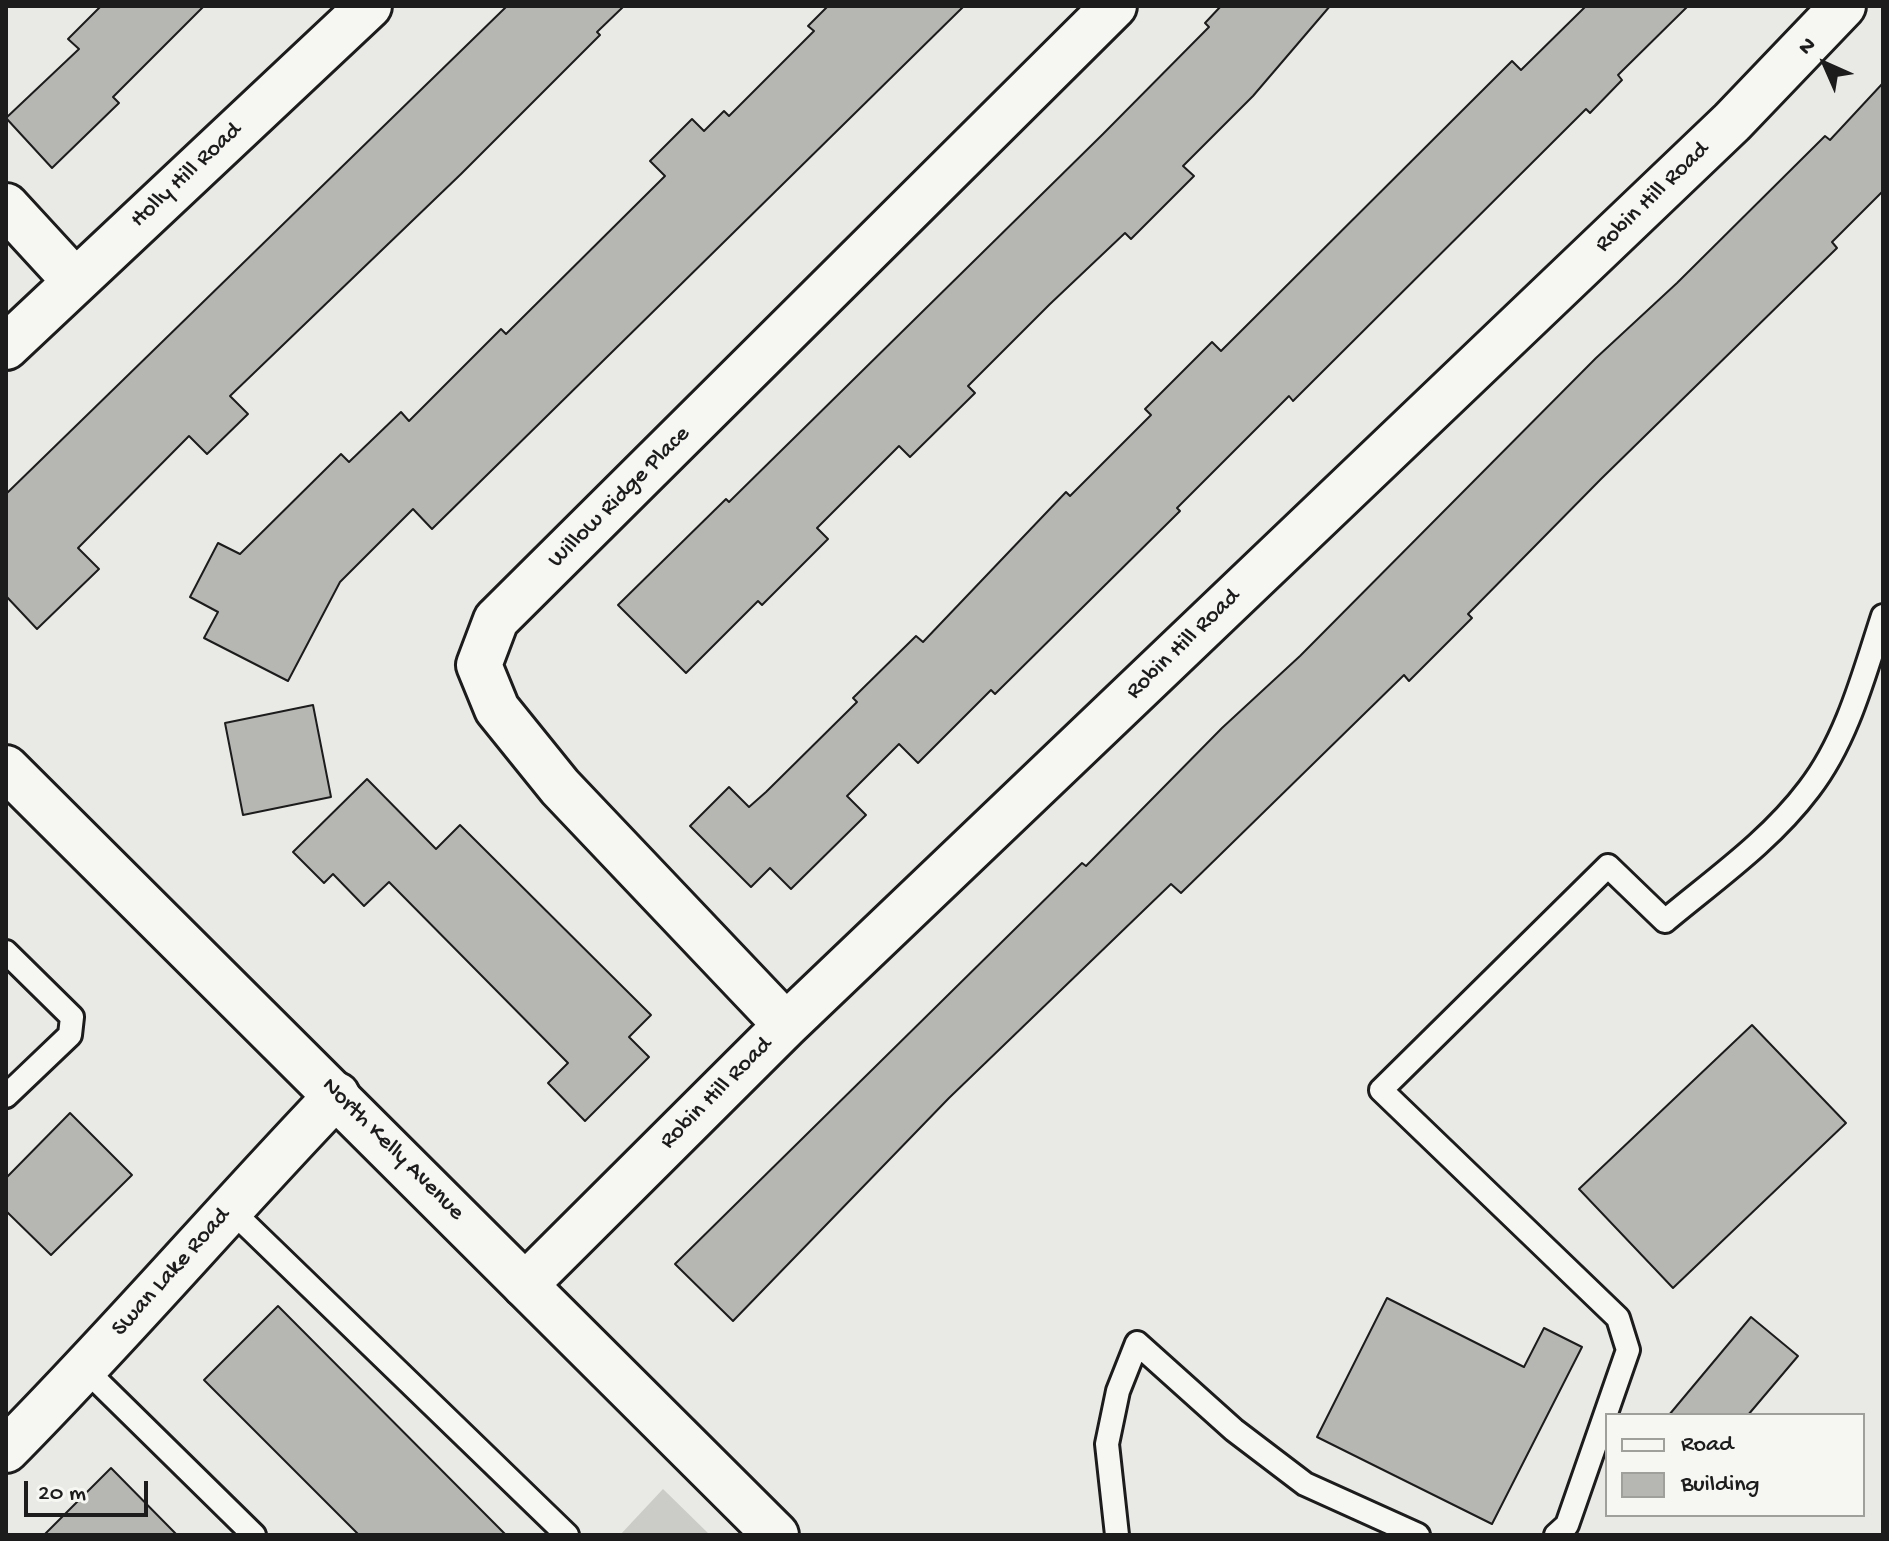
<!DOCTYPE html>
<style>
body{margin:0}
#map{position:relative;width:1889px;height:1541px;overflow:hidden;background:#e9e9e5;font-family:"Gochi Hand",sans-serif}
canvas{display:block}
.frame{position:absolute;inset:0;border:8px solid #1c1c1c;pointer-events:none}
.legend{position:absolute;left:1605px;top:1413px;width:260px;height:104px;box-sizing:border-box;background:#f6f6f2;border:2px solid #9f9f9c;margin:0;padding:10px 14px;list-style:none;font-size:24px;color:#1c1c1c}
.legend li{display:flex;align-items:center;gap:16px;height:40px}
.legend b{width:40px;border:2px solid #9f9f9c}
.north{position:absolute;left:1785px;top:24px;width:80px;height:80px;-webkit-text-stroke:6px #f6f6f2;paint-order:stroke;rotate:315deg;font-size:22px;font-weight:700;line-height:32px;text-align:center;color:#1c1c1c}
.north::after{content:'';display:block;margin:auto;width:28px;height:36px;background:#1c1c1c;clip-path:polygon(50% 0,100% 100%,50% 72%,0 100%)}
.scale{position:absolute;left:24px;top:1481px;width:124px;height:36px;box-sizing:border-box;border:4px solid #1c1c1c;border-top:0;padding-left:10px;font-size:24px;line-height:28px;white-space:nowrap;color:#1c1c1c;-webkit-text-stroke:6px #f6f6f2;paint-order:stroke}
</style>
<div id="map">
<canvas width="1889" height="1541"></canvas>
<div class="frame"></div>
<ul class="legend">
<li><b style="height:10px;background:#f6f6f2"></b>Road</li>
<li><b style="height:22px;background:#b6b6b3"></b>Building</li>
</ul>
<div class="north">N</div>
<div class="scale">20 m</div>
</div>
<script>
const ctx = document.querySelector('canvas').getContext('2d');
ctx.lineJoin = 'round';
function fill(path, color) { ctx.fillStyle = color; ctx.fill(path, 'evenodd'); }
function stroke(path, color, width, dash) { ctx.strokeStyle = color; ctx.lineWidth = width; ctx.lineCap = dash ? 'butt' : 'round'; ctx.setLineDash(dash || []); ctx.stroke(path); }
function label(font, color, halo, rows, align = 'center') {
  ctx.font = font + ' "Gochi Hand",sans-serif'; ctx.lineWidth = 8; ctx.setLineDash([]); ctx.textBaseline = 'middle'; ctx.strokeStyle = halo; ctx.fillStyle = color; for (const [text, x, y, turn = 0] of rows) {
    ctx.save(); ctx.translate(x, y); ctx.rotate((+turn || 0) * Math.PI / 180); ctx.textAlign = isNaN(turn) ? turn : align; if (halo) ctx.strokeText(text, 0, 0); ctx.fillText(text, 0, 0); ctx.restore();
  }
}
const green = new Path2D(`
 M 663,1489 L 710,1535 L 620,1535 Z`);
const building = new Path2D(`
 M 101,6 L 204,6 L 113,97 L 119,103 L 52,168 L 6,118 L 79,49 L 68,39 Z
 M 507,6 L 624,6 L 597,32 L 600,35 L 461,174 L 230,396 L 248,414 L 207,454 L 189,436 L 78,548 L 99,569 L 37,629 L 6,596 L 6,494 Z
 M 828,6 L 964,6 L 432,529 L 413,509 L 340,582 L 288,681 L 204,638 L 218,612 L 190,597 L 218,543 L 240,554 L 341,454 L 349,462 L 401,412 L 409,421 L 501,329 L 506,334 L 665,176 L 650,161 L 692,119 L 704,131 L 724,111 L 729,116 L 814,31 L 808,26 Z
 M 1221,6 L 1330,6 L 1253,96 L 1183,166 L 1194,176 L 1131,239 L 1125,233 L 1050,304 L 968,386 L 975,393 L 910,457 L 899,446 L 817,528 L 828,539 L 762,605 L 758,601 L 686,673 L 618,605 L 726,499 L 729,502 L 1103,134 L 1209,27 L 1205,23 Z
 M 1586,6 L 1688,6 L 1618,75 L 1622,80 L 1590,113 L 1586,109 L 1293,401 L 1289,396 L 1177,508 L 1180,511 L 995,694 L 991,690 L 918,763 L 899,744 L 847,796 L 866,815 L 791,889 L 770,868 L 751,887 L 690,826 L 729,787 L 749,807 L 766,792 L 857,702 L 853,698 L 916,636 L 923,642 L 1066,492 L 1070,496 L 1151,415 L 1145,409 L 1212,342 L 1221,351 L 1512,61 L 1521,70 Z
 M 1883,83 L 1883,191 L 1832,242 L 1837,248 L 1601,479 L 1468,614 L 1472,618 L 1409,681 L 1404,675 L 1181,893 L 1171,884 L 949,1098 L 733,1321 L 675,1264 L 1082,863 L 1086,866 L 1222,728 L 1300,656 L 1596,358 L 1677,283 L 1825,136 L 1830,140 Z
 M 313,705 L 331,797 L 243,815 L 225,723 Z
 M 367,779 L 436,849 L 460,825 L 651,1015 L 629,1037 L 649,1057 L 585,1121 L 548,1083 L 568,1063 L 389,882 L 364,906 L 333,874 L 324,883 L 293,852 Z
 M 1752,1025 L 1846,1123 L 1673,1288 L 1579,1189 Z
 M 70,1113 L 132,1175 L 51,1255 L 6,1211 L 6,1178 Z
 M 1387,1298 L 1524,1367 L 1544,1328 L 1582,1347 L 1492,1524 L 1317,1437 Z
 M 278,1306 L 506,1535 L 359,1535 L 204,1380 Z
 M 1751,1317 L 1798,1356 L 1748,1415 L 1669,1415 Z
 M 111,1468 L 177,1535 L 44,1535 Z`);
const lane = new Path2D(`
 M 6,952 L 72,1017 L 70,1035 L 6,1096
 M 229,1208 L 567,1535
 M 86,1370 L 254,1535
 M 1117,1535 L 1107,1444 L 1118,1391 L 1137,1343 L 1234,1430 L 1305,1484 L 1418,1535
 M 1556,1535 L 1567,1525 L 1628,1350 L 1618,1318 L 1381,1090 L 1608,866 L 1665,921 C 1714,880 1770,841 1809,789 C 1847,740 1864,674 1883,616`);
const street = new Path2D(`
 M 6,206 L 75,281
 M 6,347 L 369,6
 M 786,1025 L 560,787 L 497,709 L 479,665 L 496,620 L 1114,6
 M 525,1285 L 786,1025 L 1732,122 L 1843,6
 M 6,1450 C 120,1335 225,1212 337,1095`);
const secondary = new Path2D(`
 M 6,768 L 776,1535`);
const streetNames = [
 ["Holly Hill Road",187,176,-43],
 ["Robin Hill Road",1653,198,-44],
 ["Willow Ridge Place",620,498,-45],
 ["Robin Hill Road",1184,645,-44],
 ["Robin Hill Road",717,1094,-45],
 ["North Kelly Avenue",392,1150,45],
 ["Swan Lake Road",172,1273,-48]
];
fill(green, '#cbcbc7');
fill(building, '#b6b6b3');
stroke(building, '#1c1c1c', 2);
stroke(lane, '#1c1c1c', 28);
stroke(street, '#1c1c1c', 50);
stroke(secondary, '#1c1c1c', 50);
stroke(lane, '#f6f6f2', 22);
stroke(street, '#f6f6f2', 44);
stroke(secondary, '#f6f6f2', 44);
label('24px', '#1c1c1c', '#f6f6f2', streetNames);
</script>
